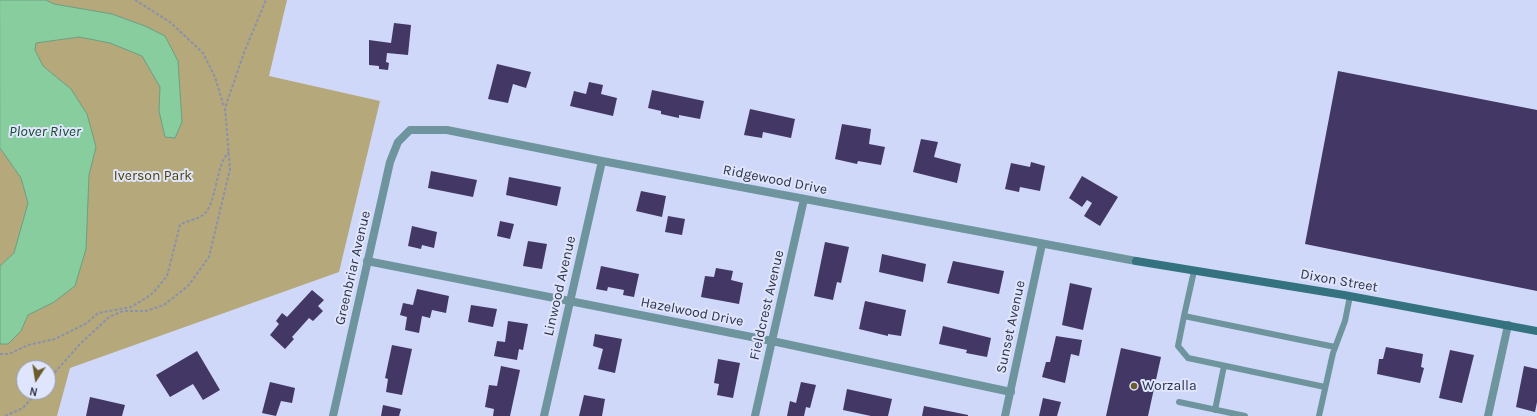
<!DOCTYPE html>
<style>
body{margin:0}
#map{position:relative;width:1537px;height:416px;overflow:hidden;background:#cfd8f9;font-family:Karla,sans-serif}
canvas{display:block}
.north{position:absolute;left:16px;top:360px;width:40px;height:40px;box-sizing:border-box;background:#dfe5fc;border:1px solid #989eb4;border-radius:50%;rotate:192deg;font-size:11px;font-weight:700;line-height:16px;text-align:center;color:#2e3348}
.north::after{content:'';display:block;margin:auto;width:14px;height:18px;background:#6b5d2a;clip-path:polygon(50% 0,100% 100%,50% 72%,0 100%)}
</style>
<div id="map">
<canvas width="1537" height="416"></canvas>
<div class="north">N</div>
</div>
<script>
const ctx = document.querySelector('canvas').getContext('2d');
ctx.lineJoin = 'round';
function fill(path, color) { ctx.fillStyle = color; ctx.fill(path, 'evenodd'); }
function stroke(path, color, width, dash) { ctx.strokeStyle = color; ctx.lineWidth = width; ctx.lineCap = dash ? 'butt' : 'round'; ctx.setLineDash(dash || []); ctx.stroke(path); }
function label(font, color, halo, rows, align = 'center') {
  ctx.font = font + ' Karla,sans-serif'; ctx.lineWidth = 4; ctx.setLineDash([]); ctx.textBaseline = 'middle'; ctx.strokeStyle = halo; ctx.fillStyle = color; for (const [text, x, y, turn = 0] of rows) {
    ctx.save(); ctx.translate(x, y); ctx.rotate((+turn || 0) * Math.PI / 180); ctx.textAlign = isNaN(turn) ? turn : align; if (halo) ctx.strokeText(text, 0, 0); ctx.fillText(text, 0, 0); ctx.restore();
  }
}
const green = new Path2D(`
 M 0,0 L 287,0 L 269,76 L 380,101 L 339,272 L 70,368 L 57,416 L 0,416 ZM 24,368 L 48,368 L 48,392 L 24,392 Z`);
const water = new Path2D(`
 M 0,0 L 46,0 L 54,4 L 112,14 L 145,26 L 165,36 L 178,61 L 182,122 L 175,138 L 165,137 L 159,111 L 160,87 L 142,56 L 110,43 L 79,37 L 36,43 L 35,50 L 43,66 L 71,89 L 87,114 L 96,147 L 89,175 L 86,249 L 75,286 L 54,302 L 28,315 L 21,331 L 8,344 L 0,344 L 0,266 L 14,253 L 28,203 L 21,178 L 0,148 Z`);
const building = new Path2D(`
 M 394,23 L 411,25 L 408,55 L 387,53 L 386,62 L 389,63 L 388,70 L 379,69 L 379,66 L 369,65 L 369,40 L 391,43 Z
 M 497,64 L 531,72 L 526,88 L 513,84 L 508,103 L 488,99 Z
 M 1338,71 L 1537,110 L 1537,291 L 1305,244 Z
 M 589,82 L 603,85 L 601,94 L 617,98 L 613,116 L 570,106 L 574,91 L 586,94 Z
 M 652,90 L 704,101 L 700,119 L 679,115 L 679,118 L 661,114 L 661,111 L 648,108 Z
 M 750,109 L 795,119 L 791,138 L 763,132 L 762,138 L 744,135 Z
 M 842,124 L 871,129 L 869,144 L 885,147 L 881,165 L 858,161 L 857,164 L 835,159 Z
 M 921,139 L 938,142 L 934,157 L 961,164 L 957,183 L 913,172 Z
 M 1031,162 L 1045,166 L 1040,191 L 1020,187 L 1019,192 L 1005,189 L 1011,163 L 1030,167 Z
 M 431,171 L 477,180 L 473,197 L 428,188 Z
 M 1082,176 L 1118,197 L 1100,226 L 1084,216 L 1092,203 L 1087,200 L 1082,207 L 1069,198 Z
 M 509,177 L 561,187 L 557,206 L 506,195 Z
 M 641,191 L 666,196 L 662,217 L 636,211 Z
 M 668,216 L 685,219 L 682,235 L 665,232 Z
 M 500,221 L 514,224 L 510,239 L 497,236 Z
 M 412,226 L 437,232 L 434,248 L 422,245 L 421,249 L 408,246 Z
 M 528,241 L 547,244 L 542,269 L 523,266 Z
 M 825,242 L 849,247 L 841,283 L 837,282 L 833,300 L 814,296 Z
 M 882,254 L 926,264 L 923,282 L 879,272 Z
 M 953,261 L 1004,271 L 999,294 L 947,283 Z
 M 601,266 L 639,274 L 634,297 L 623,295 L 624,290 L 608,287 L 607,291 L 596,289 Z
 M 716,268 L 733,271 L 731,280 L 743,283 L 739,304 L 701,297 L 705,276 L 714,277 Z
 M 1070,283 L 1092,288 L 1083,330 L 1062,325 Z
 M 417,289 L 449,296 L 446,313 L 432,310 L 430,318 L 422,316 L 419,333 L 405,330 L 407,317 L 400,315 L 403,303 L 413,305 Z
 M 312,290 L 324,300 L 318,306 L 323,311 L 313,321 L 309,318 L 292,337 L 294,339 L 285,349 L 270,335 L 279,324 L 276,321 L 282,313 L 287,317 Z
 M 865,301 L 906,310 L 901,336 L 888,334 L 888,336 L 859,329 Z
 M 471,305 L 497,309 L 493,327 L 468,322 Z
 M 508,321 L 528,324 L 523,350 L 519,349 L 517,360 L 494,356 L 497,341 L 505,342 Z
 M 943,326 L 991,338 L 987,357 L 966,353 L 967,350 L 939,344 Z
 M 595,334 L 622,339 L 615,373 L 598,369 L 603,349 L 593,346 Z
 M 1056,336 L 1082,340 L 1079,356 L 1071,354 L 1065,383 L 1042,377 L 1046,362 L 1050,362 Z
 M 392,345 L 412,349 L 402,395 L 386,392 L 388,379 L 385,378 Z
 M 1386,347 L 1423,354 L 1421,367 L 1424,368 L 1420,383 L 1377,374 L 1379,359 L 1383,359 Z
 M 1121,348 L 1161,357 L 1148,416 L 1106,416 Z
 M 1450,350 L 1474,355 L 1462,403 L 1439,398 Z
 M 197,351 L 220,390 L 203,400 L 193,384 L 170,397 L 156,375 Z
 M 718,359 L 740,363 L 733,398 L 717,395 L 719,384 L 714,383 Z
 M 501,366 L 520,370 L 510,416 L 493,416 L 494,409 L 485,407 L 489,385 L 497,386 Z
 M 1524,366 L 1537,369 L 1537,402 L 1535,412 L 1516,407 Z
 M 270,382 L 295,388 L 292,403 L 281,401 L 276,416 L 262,413 Z
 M 801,382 L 816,385 L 810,408 L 806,407 L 804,416 L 787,416 L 790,401 L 796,403 Z
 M 847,389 L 892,399 L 888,416 L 871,416 L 843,410 Z
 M 584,395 L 605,399 L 602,416 L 579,416 Z
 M 90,397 L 125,405 L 122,416 L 86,416 Z
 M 1043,398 L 1061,402 L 1057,416 L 1039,416 Z
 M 383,405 L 401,409 L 399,416 L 381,416 Z
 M 924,406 L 968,415 L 968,416 L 922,416 Z`);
const path = new Path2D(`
 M 135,0 L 170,22 L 203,53 L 215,77 L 224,107
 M 0,354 L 9,354 L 28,345 L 55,339 L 87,323 L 98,313 L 131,307 L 146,298 L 154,292 L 167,276 L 180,225 C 187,220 197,220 203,215 C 217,205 215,165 229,152
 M 48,380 L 80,344 L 109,317 L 123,311 L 146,311 L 164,305 L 188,286 L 209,257 L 230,169 L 225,108 L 245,50 L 266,0
 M 5,416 L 23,408 L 37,392`);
const lane = new Path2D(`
 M 1184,316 L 1194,271
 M 1325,387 L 1188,358 L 1178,346 L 1184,316 L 1335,347
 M 1179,402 L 1245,416
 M 1215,410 L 1224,366
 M 1319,416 L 1333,353 L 1345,321 L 1350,296`);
const street = new Path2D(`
 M 367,261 L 772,341 L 1011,392
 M 333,416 L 390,162 L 398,142 L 410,130 L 447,130 L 602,161 L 1136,261
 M 544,416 L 602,161
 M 755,416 L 804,199
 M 1005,416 L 1042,244
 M 1488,416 L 1508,325`);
const secondary = new Path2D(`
 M 1136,261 L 1344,295 L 1537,331`);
const markers = [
 [1134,386,4,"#6b5d2a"]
];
const parkNames = [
 ["Iverson Park",153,176]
];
const streetNames = [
 ["Ridgewood Drive",775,180,11],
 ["Greenbriar Avenue",353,268,-77],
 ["Dixon Street",1339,281,10],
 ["Linwood Avenue",560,286,-77],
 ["Fieldcrest Avenue",767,305,-77],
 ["Hazelwood Drive",692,312,11],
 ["Sunset Avenue",1011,327,-78]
];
const poiNames = [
 ["Worzalla",1142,386]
];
const waterNames = [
 ["Plover River",45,132]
];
fill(green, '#b5a87a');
fill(water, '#87cd9e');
stroke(water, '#6c9f84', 1);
fill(building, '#433765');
stroke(path, '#8a91ad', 2, [3, 2]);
stroke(lane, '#6e949d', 6);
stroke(street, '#6e949d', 8);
stroke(secondary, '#357280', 8);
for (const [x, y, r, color] of markers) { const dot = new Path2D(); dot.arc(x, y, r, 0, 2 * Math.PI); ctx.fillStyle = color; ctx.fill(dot); stroke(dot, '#dfe5fc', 1.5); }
label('14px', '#514203', '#dfe5fc', parkNames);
label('14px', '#2e3348', '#dfe5fc', streetNames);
label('14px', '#2e3348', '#dfe5fc', poiNames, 'left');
label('italic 15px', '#174b2c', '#dfe5fc', waterNames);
</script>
